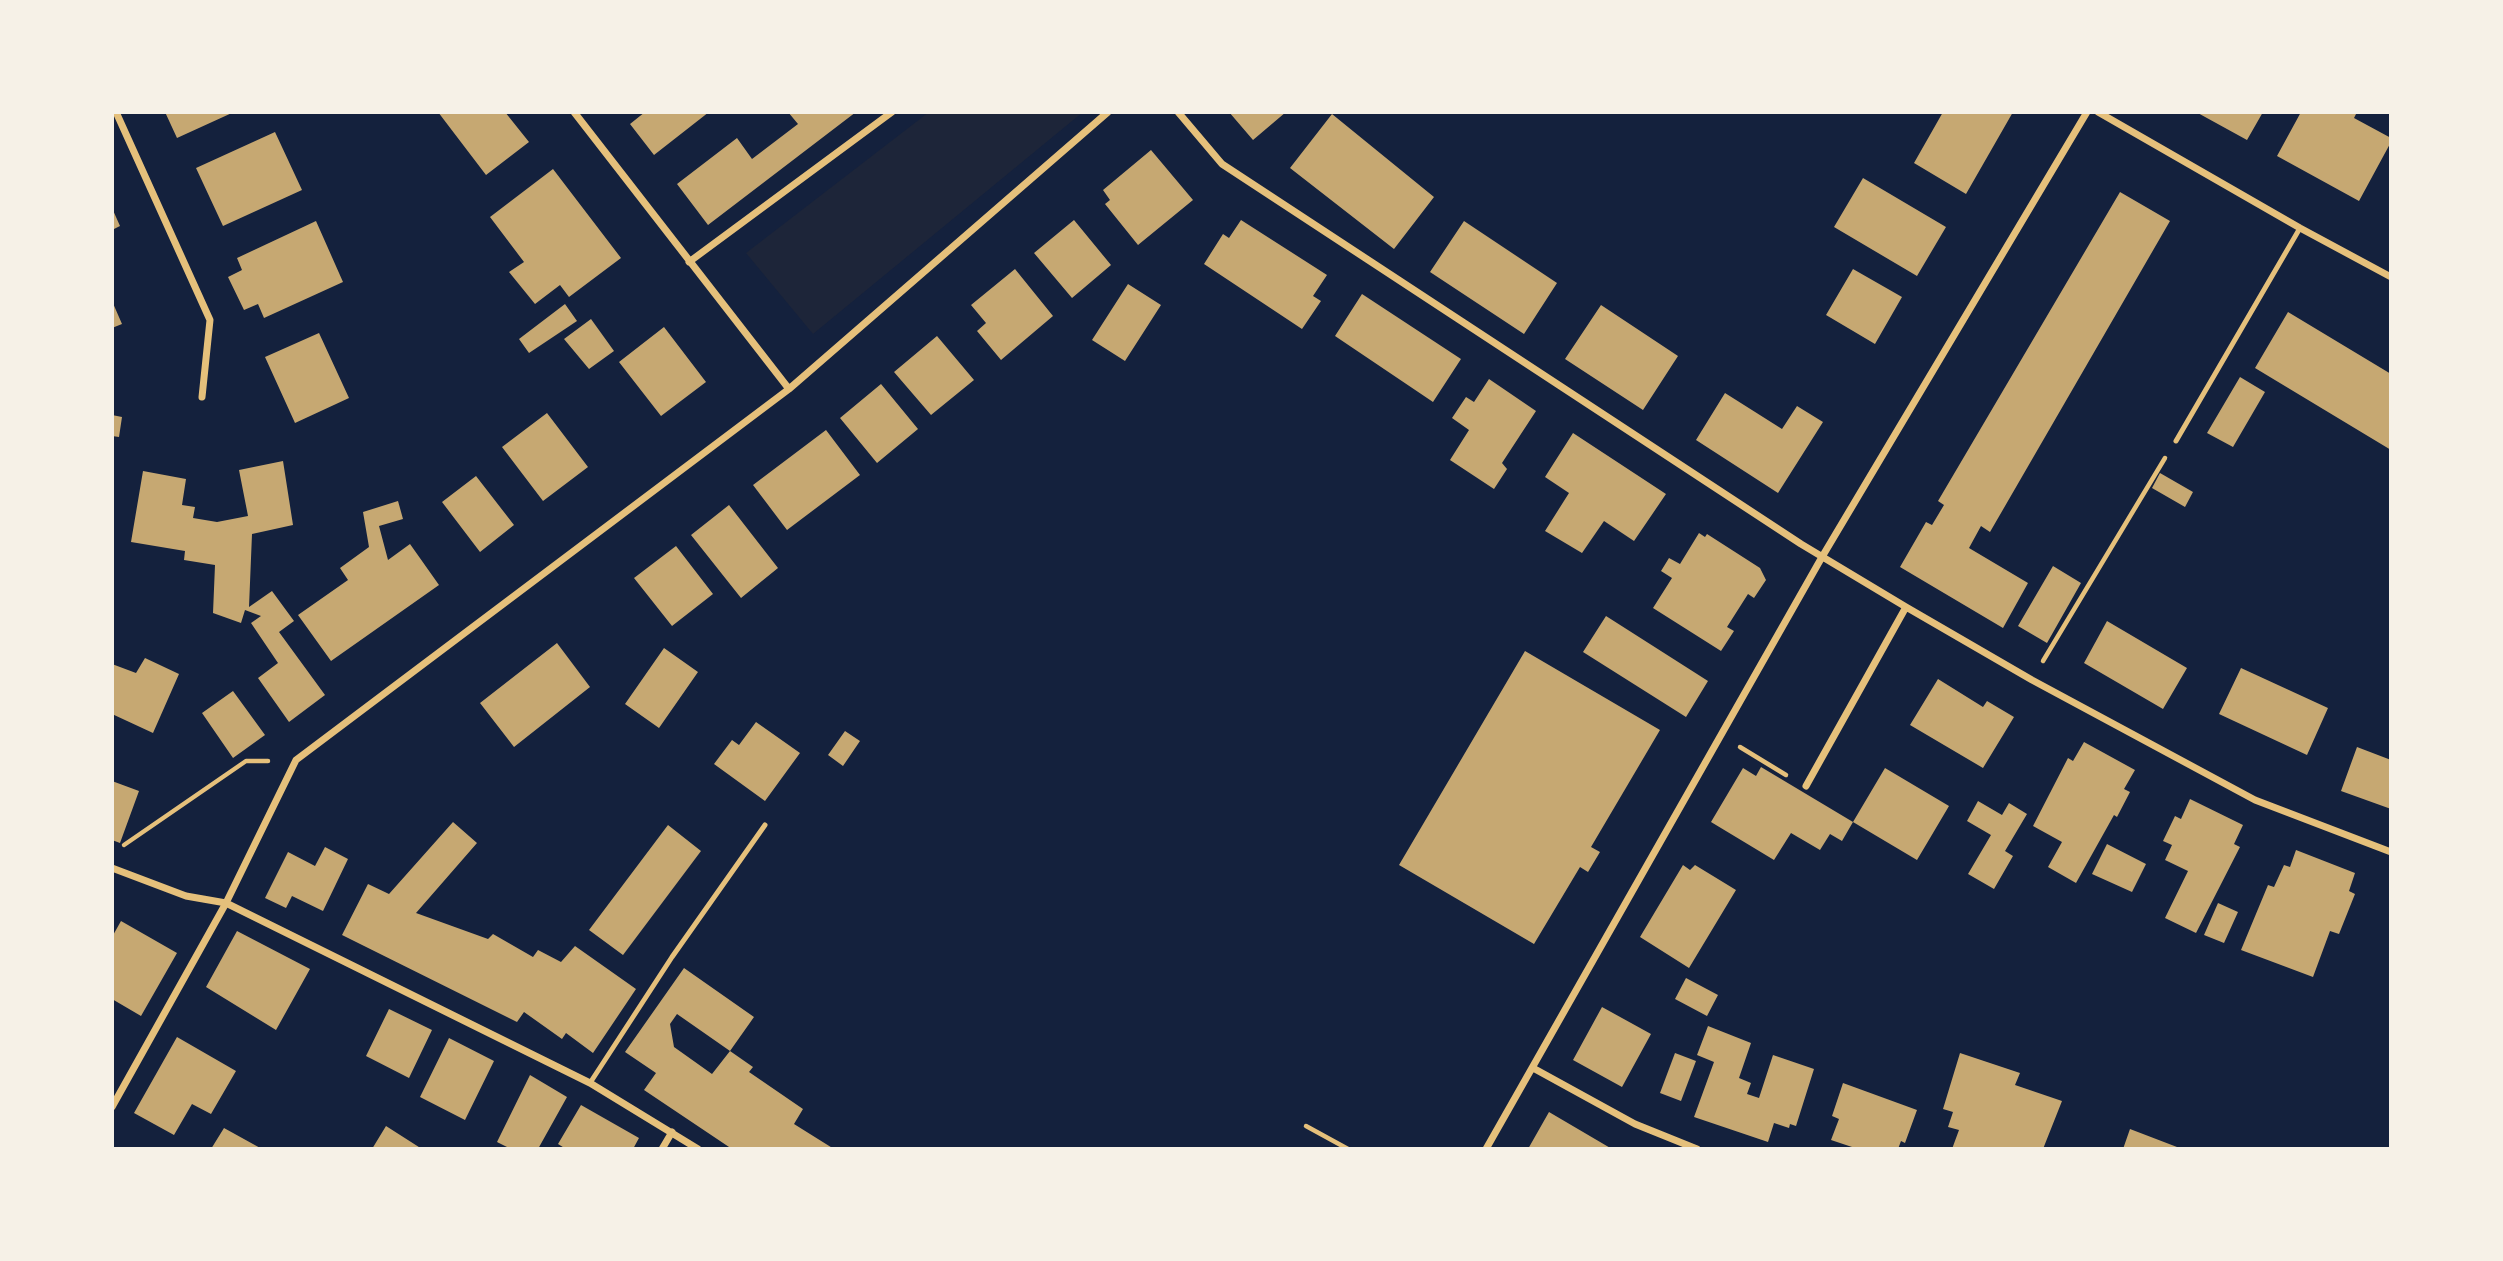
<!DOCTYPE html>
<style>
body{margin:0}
#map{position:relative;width:2503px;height:1261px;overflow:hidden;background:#14213d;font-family:Signika,sans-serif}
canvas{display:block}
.frame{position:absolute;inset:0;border:114px solid #f6f1e7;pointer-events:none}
</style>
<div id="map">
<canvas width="2503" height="1261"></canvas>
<div class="frame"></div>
</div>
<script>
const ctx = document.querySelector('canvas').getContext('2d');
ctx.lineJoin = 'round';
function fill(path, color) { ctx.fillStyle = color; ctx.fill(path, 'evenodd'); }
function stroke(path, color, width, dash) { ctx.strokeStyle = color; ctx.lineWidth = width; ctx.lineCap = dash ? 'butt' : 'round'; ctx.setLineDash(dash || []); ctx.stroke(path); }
const green = new Path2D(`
 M 929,112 L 1083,112 L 813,334 L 746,253 Z`);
const building = new Path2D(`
 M 165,112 L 234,112 L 177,138 Z
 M 438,112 L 505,112 L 529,142 L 486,175 Z
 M 645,112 L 709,112 L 654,155 L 630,124 Z
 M 788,112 L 856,112 L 708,225 L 677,184 L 737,138 L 752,159 L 798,124 Z
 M 1229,112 L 1286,112 L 1253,140 Z
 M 2013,112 L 1966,194 L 1914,163 L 1943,112 Z
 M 2196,112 L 2263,112 L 2247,140 Z
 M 2301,112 L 2357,112 L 2354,118 L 2391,138 L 2391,142 L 2359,201 L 2277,156 Z
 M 1332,114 L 1434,197 L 1394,249 L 1290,168 Z
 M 275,132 L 302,190 L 223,226 L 196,168 Z
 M 1151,150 L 1193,200 L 1138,245 L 1105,204 L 1110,200 L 1103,190 Z
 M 553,169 L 621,258 L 569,297 L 560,285 L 535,304 L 509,272 L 524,262 L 490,217 Z
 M 1863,178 L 1946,227 L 1917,276 L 1834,227 Z
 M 2120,192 L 2170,221 L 1990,532 L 1981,526 L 1969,548 L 2028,583 L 2003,628 L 1900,567 L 1926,522 L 1932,525 L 1944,505 L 1938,501 Z
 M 112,208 L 120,226 L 112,230 Z
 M 1074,220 L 1111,265 L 1072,298 L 1034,253 Z
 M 1241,220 L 1327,275 L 1313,296 L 1321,301 L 1302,329 L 1204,264 L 1223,234 L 1229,238 Z
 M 316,221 L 343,282 L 264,318 L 258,304 L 244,310 L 228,277 L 242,270 L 237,258 Z
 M 1464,221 L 1557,283 L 1524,334 L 1430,272 Z
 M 1015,269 L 1053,316 L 1001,360 L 977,331 L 986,323 L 971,305 Z
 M 1853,269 L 1902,297 L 1875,344 L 1826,315 Z
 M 1128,284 L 1161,305 L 1125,361 L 1092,340 Z
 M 1362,294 L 1461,359 L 1433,402 L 1335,336 Z
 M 112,301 L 122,324 L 112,328 Z
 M 565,304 L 577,321 L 529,353 L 519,339 Z
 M 1601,305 L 1678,356 L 1643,410 L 1565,359 Z
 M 2288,312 L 2391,374 L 2391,450 L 2255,368 Z
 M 591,319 L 614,351 L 589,369 L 564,339 Z
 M 664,327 L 706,382 L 661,416 L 619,362 Z
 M 319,333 L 349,398 L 295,423 L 265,357 Z
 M 937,336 L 974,380 L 931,415 L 894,372 Z
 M 2240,377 L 2265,392 L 2233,447 L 2207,433 Z
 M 1489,379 L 1536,411 L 1502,463 L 1507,469 L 1494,489 L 1450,460 L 1469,430 L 1452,418 L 1466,397 L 1474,402 Z
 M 881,384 L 918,429 L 877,463 L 840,418 Z
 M 1725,393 L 1782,429 L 1797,406 L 1823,422 L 1778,493 L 1696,440 Z
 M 547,413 L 588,467 L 543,501 L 502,447 Z
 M 112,415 L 122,417 L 119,437 L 112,436 Z
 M 826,430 L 860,475 L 787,530 L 753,485 Z
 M 1573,433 L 1666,494 L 1634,541 L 1604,521 L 1582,553 L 1545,531 L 1569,493 L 1545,477 Z
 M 283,461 L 293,525 L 252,534 L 249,607 L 272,591 L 294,621 L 279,632 L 325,695 L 289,722 L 258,678 L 278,663 L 251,623 L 261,616 L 245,610 L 241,623 L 213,613 L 215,565 L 184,560 L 185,551 L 131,542 L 143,471 L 186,479 L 182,505 L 195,507 L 193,518 L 217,522 L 248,516 L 239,470 Z
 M 2160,473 L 2193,492 L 2185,507 L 2152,488 Z
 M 476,476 L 514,525 L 480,552 L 442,502 Z
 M 398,501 L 403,519 L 379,526 L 388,560 L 410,544 L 439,585 L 331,661 L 298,615 L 348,580 L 340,568 L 369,547 L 363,512 Z
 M 729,505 L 778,568 L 741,598 L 691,535 Z
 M 1699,533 L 1705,537 L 1707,534 L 1760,568 L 1766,580 L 1754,598 L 1748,594 L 1727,627 L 1734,631 L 1721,651 L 1653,608 L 1672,578 L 1661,571 L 1669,558 L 1680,564 Z
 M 676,546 L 713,594 L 672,626 L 634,578 Z
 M 2053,566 L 2081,583 L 2047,643 L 2018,626 Z
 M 1606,616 L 1708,681 L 1686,717 L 1583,652 Z
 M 2107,621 L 2187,668 L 2163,709 L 2084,663 Z
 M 557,643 L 590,687 L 514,747 L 480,703 Z
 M 664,648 L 698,672 L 659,728 L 625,704 Z
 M 1525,651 L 1660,730 L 1591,847 L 1600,852 L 1588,872 L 1580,867 L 1534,944 L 1399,865 Z
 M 145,658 L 179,674 L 153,733 L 112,714 L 112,664 L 136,673 Z
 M 2241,668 L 2328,708 L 2307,755 L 2219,714 Z
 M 1938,679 L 1983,707 L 1987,701 L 2014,717 L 1983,768 L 1910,725 Z
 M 233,691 L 265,735 L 233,758 L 202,713 Z
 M 756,722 L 800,753 L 765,801 L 714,764 L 732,740 L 739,745 Z
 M 845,731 L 860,741 L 843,766 L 828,755 Z
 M 2084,742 L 2135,770 L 2124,789 L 2130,792 L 2117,817 L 2114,815 L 2076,883 L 2048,867 L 2062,842 L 2033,826 L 2068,758 L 2073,761 Z
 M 2357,747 L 2391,760 L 2391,809 L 2341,791 Z
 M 1761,767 L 1853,822 L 1885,768 L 1949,806 L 1917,860 L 1853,822 L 1842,841 L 1830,834 L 1820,850 L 1791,833 L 1774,860 L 1711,822 L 1743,768 L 1756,776 Z
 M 112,781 L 139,791 L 120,843 L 112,840 Z
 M 2190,799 L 2243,825 L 2234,844 L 2240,847 L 2196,933 L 2165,918 L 2188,871 L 2165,860 L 2172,845 L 2163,841 L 2175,816 L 2181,819 Z
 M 1978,801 L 2002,815 L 2009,803 L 2027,814 L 2005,851 L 2013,856 L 1994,889 L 1968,874 L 1991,835 L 1967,821 Z
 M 453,822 L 477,843 L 416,913 L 488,939 L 493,934 L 533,957 L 538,950 L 561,962 L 575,946 L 636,989 L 593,1053 L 566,1033 L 562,1039 L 524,1012 L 517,1022 L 342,935 L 368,884 L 389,894 Z
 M 668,825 L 701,851 L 623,955 L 589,930 Z
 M 2107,844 L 2146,864 L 2132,892 L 2092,874 Z
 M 325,847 L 348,859 L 323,911 L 292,896 L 286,908 L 265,898 L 288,852 L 315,866 Z
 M 2296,850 L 2355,873 L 2349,891 L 2355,894 L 2339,934 L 2330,931 L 2313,977 L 2241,950 L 2268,885 L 2274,887 L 2284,865 L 2290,867 Z
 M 1683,865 L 1690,870 L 1695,865 L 1736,890 L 1689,968 L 1640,937 Z
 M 2218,903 L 2238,912 L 2224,943 L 2204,935 Z
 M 121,921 L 177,953 L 141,1016 L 112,999 L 112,937 Z
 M 237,931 L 310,969 L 276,1030 L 206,987 Z
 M 684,968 L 754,1017 L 730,1051 L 677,1014 L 670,1024 L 674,1047 L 712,1074 L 730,1051 L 753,1067 L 749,1072 L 803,1109 L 794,1124 L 834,1149 L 732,1149 L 644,1090 L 656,1073 L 625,1052 Z
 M 1686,978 L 1718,995 L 1707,1016 L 1675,999 Z
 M 1602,1007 L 1651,1034 L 1622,1087 L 1573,1060 Z
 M 389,1009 L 432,1030 L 409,1078 L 366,1056 Z
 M 1708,1026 L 1751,1043 L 1739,1078 L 1751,1083 L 1747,1094 L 1759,1098 L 1773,1055 L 1814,1069 L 1796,1126 L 1790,1124 L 1789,1128 L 1774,1123 L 1768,1142 L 1694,1117 L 1714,1062 L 1697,1055 Z
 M 177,1037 L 236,1071 L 211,1114 L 192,1104 L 174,1135 L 134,1113 Z
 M 449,1038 L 494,1061 L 465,1120 L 420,1097 Z
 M 1675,1053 L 1696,1061 L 1681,1101 L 1660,1093 Z
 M 1960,1053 L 2020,1073 L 2015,1085 L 2062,1101 L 2043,1149 L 1952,1149 L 1959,1130 L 1948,1127 L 1953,1112 L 1943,1109 Z
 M 530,1075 L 567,1097 L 538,1149 L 511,1149 L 497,1142 Z
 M 1843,1083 L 1917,1110 L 1905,1143 L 1901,1141 L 1898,1149 L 1858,1149 L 1831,1140 L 1839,1119 L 1832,1116 Z
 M 581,1105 L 639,1138 L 633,1149 L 566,1149 L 558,1144 Z
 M 1549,1112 L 1612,1149 L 1528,1149 Z
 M 386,1126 L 422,1149 L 372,1149 Z
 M 224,1128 L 262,1149 L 211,1149 Z
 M 2130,1129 L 2177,1147 L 2176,1149 L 2123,1149 Z`);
const path = new Path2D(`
 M 2043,661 L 2165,458
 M 1740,747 L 1786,775
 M 124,845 L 246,761 L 268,761
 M 1306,1126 L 1348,1149`);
const service = new Path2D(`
 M 2176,441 L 2300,228
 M 590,1083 L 672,957 L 765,825`);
const minor = new Path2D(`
 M 116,112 L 210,320 L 202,397
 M 574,112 L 789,389
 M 1178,112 L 1222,164 L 1801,544 L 1906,607 L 2032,680 L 2255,800 L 2391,852
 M 2098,112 L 2300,228 L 2391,277
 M 689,262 L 892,112
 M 1806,786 L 1906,607
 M 112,868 L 186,896 L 226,903 L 590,1083 L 698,1149
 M 1533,1068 L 1635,1124 L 1697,1149
 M 112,1107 L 226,903 L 296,760 L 789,389 L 1108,112
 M 662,1149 L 672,1132
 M 1486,1149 L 1822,557 L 2087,112`);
fill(green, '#1d2539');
fill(building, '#c6a872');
stroke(path, '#e5c07b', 4.5);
stroke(service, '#e5c07b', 5);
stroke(minor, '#e5c07b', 7);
</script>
